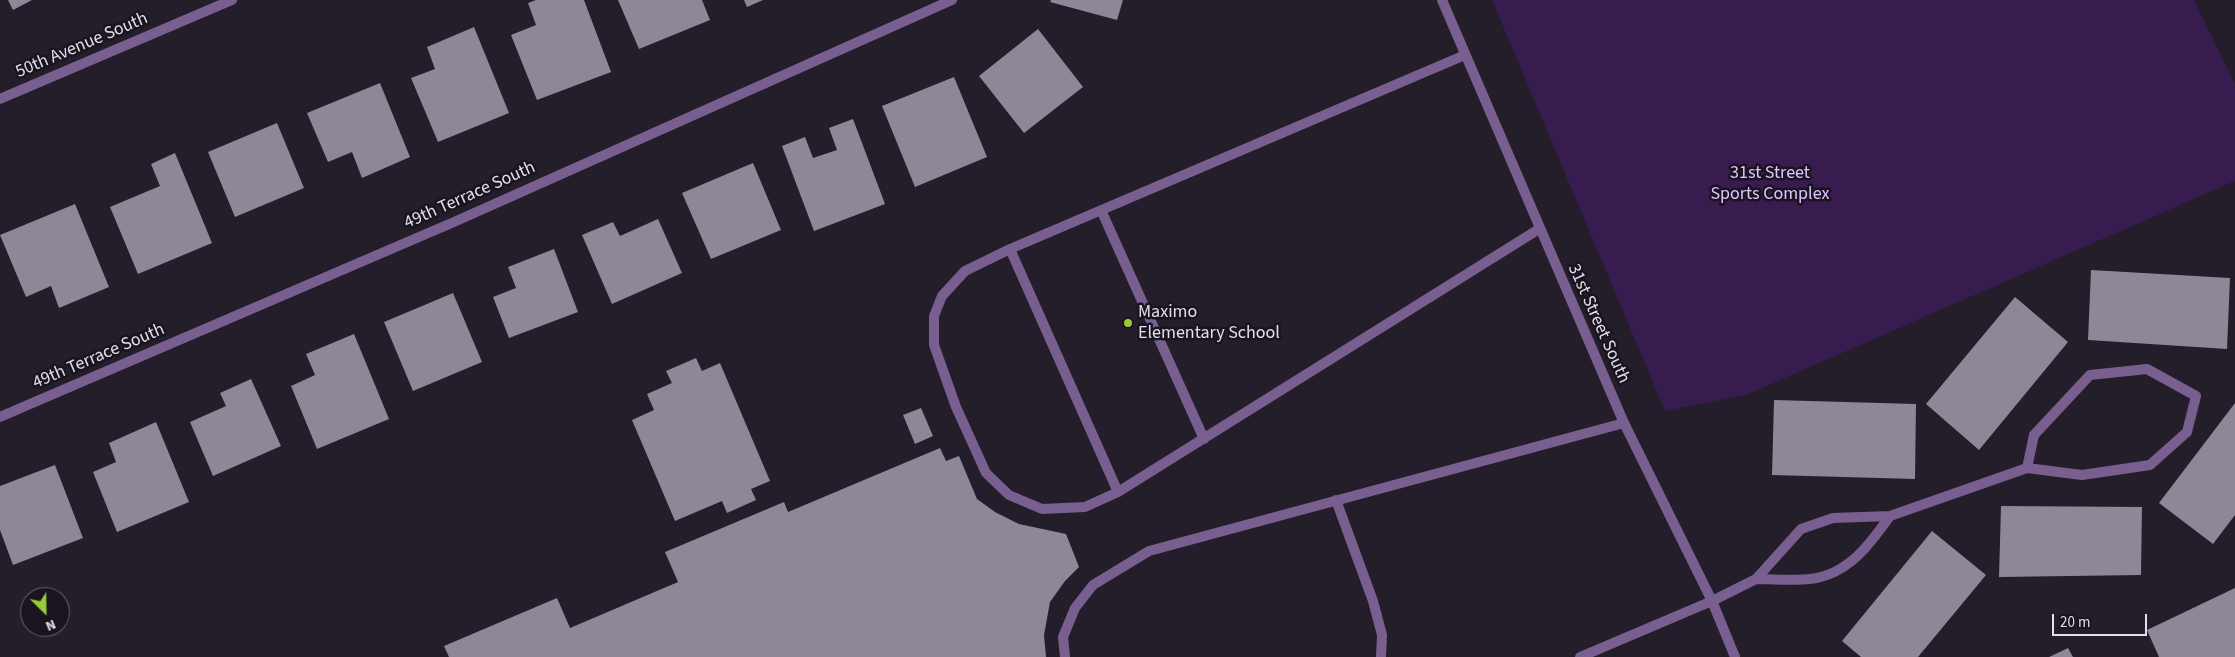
<!DOCTYPE html>
<style>
body{margin:0}
#map{position:relative;width:2235px;height:657px;overflow:hidden;background:#241d2a;font-family:"Source Sans 3",sans-serif}
canvas{display:block}
.north{position:absolute;left:20px;top:587px;width:50px;height:50px;box-sizing:border-box;background:#1a1421;border:1px solid #6a6571;border-radius:50%;rotate:157deg;font-size:14px;font-weight:700;line-height:20px;text-align:center;color:#e3dfe8}
.north::after{content:'';display:block;margin:auto;width:18px;height:22px;background:#98cb37;clip-path:polygon(50% 0,100% 100%,50% 72%,0 100%)}
.scale{position:absolute;left:2052px;top:614px;width:95px;height:22px;box-sizing:border-box;border:2px solid #e3dfe8;border-top:0;padding-left:6px;font-size:15px;line-height:18px;white-space:nowrap;color:#e3dfe8;-webkit-text-stroke:4px #1a1421;paint-order:stroke}
</style>
<div id="map">
<canvas width="2235" height="657"></canvas>
<div class="north">N</div>
<div class="scale">20 m</div>
</div>
<script>
const ctx = document.querySelector('canvas').getContext('2d');
ctx.lineJoin = 'round';
function fill(path, color) { ctx.fillStyle = color; ctx.fill(path, 'evenodd'); }
function stroke(path, color, width, dash) { ctx.strokeStyle = color; ctx.lineWidth = width; ctx.lineCap = dash ? 'butt' : 'round'; ctx.setLineDash(dash || []); ctx.stroke(path); }
function label(font, color, halo, rows, align = 'center') {
  ctx.font = font + ' "Source Sans 3",sans-serif'; ctx.lineWidth = 5; ctx.setLineDash([]); ctx.textBaseline = 'middle'; ctx.strokeStyle = halo; ctx.fillStyle = color; for (const [text, x, y, turn = 0] of rows) {
    ctx.save(); ctx.translate(x, y); ctx.rotate((+turn || 0) * Math.PI / 180); ctx.textAlign = isNaN(turn) ? turn : align; if (halo) ctx.strokeText(text, 0, 0); ctx.fillText(text, 0, 0); ctx.restore();
  }
}
const green = new Path2D(`
 M 1492,0 L 2194,0 L 2235,84 L 2235,181 L 1746,395 L 1665,411 Z`);
const building = new Path2D(`
 M 8,0 L 32,0 L 13,10 Z
 M 536,0 L 584,0 L 611,72 L 537,100 L 511,35 L 536,25 L 528,3 Z
 M 618,0 L 702,0 L 710,20 L 639,49 Z
 M 744,0 L 763,0 L 747,7 Z
 M 1051,0 L 1123,0 L 1117,20 L 1050,2 Z
 M 474,27 L 509,113 L 438,142 L 411,78 L 435,69 L 427,47 Z
 M 1038,29 L 1083,87 L 1024,133 L 979,76 Z
 M 954,77 L 987,157 L 915,187 L 882,106 Z
 M 380,83 L 410,157 L 362,178 L 352,152 L 328,162 L 307,113 Z
 M 853,119 L 885,204 L 814,231 L 782,146 L 805,137 L 813,158 L 837,150 L 829,128 Z
 M 277,123 L 304,188 L 235,217 L 208,152 Z
 M 175,153 L 212,243 L 138,274 L 110,207 L 160,186 L 151,164 Z
 M 753,163 L 781,230 L 711,259 L 682,193 Z
 M 75,204 L 109,287 L 59,308 L 51,286 L 26,297 L 0,235 Z
 M 658,219 L 682,273 L 612,304 L 582,235 L 613,222 L 620,236 Z
 M 554,249 L 578,312 L 509,338 L 493,297 L 516,288 L 508,267 Z
 M 2091,270 L 2230,278 L 2227,349 L 2088,340 Z
 M 453,293 L 482,362 L 413,391 L 384,322 Z
 M 2015,297 L 2068,342 L 1979,450 L 1926,404 Z
 M 354,334 L 389,419 L 317,449 L 291,386 L 315,375 L 306,354 Z
 M 696,358 L 702,371 L 720,363 L 770,481 L 751,489 L 756,500 L 727,513 L 722,501 L 675,521 L 632,420 L 654,410 L 647,394 L 672,383 L 666,371 Z
 M 251,379 L 281,446 L 213,476 L 190,422 L 226,406 L 220,393 Z
 M 1774,400 L 1916,404 L 1915,479 L 1772,475 Z
 M 2235,403 L 2235,515 L 2213,544 L 2159,503 Z
 M 921,408 L 933,436 L 915,444 L 903,415 Z
 M 156,422 L 189,502 L 117,532 L 93,472 L 116,462 L 109,443 Z
 M 940,448 L 946,461 L 959,456 L 977,499 L 995,512 L 1019,524 L 1066,534 L 1079,567 L 1065,581 L 1050,602 L 1044,635 L 1046,657 L 449,657 L 444,646 L 557,598 L 570,628 L 678,582 L 665,552 L 784,502 L 788,512 Z
 M 55,465 L 83,538 L 13,565 L 0,530 L 0,486 Z
 M 2001,506 L 2142,507 L 2141,575 L 1999,577 Z
 M 1932,531 L 1986,575 L 1918,657 L 1861,657 L 1842,641 Z
 M 2235,588 L 2235,657 L 2159,657 L 2147,630 Z
 M 2068,648 L 2073,657 L 2049,657 Z`);
const service = new Path2D(`
 M 1465,55 L 1010,249 L 965,271 L 942,296 L 934,316 L 934,345 L 956,407 L 986,473 L 1009,495 L 1042,509 L 1085,507 L 1118,492 L 1539,229
 M 1101,210 L 1204,439
 M 1010,249 L 1118,492
 M 1336,500 L 1373,601 L 1382,635 L 1381,657
 M 1756,579 C 1774,579 1793,581 1810,579 C 1848,575 1870,544 1890,516
 M 1065,657 L 1063,637 L 1075,608 L 1093,585 L 1149,551 L 1624,423
 M 1580,657 L 1712,601 L 1756,579 L 1801,529 L 1833,518 L 1890,516 L 2027,468 L 2082,475 L 2150,465 L 2187,432 L 2196,396 L 2147,369 L 2090,375 L 2034,435 L 2027,468`);
const minor = new Path2D(`
 M 0,99 L 232,0
 M 0,417 L 454,222 L 952,0`);
const tertiary = new Path2D(`
 M 1442,0 L 1624,423 L 1712,601 L 1735,657`);
const markers = [
 [1128,323,5,"#98cb37"]
];
const streetNames = [
 ["50th Avenue South",82,46,-23],
 ["49th Terrace South",470,196,-24],
 ["31st Street South",1598,324,66],
 ["49th Terrace South",99,357,-23]
];
const parkNames = [
 ["31st Street",1770,174],
 ["Sports Complex",1770,195]
];
const poiNames = [
 ["Maximo",1138,313],
 ["Elementary School",1138,334]
];
fill(green, '#381b4f');
fill(building, '#8e8797');
stroke(service, '#785f90', 10);
stroke(minor, '#785f90', 10);
stroke(tertiary, '#785f90', 10);
for (const [x, y, r, color] of markers) { const dot = new Path2D(); dot.arc(x, y, r, 0, 2 * Math.PI); ctx.fillStyle = color; ctx.fill(dot); stroke(dot, '#1a1421', 2); }
label('18px', '#e3dfe8', '#1a1421', streetNames);
label('18px', '#e0c2ff', '#1a1421', parkNames);
label('18px', '#e3dfe8', '#1a1421', poiNames, 'left');
</script>
